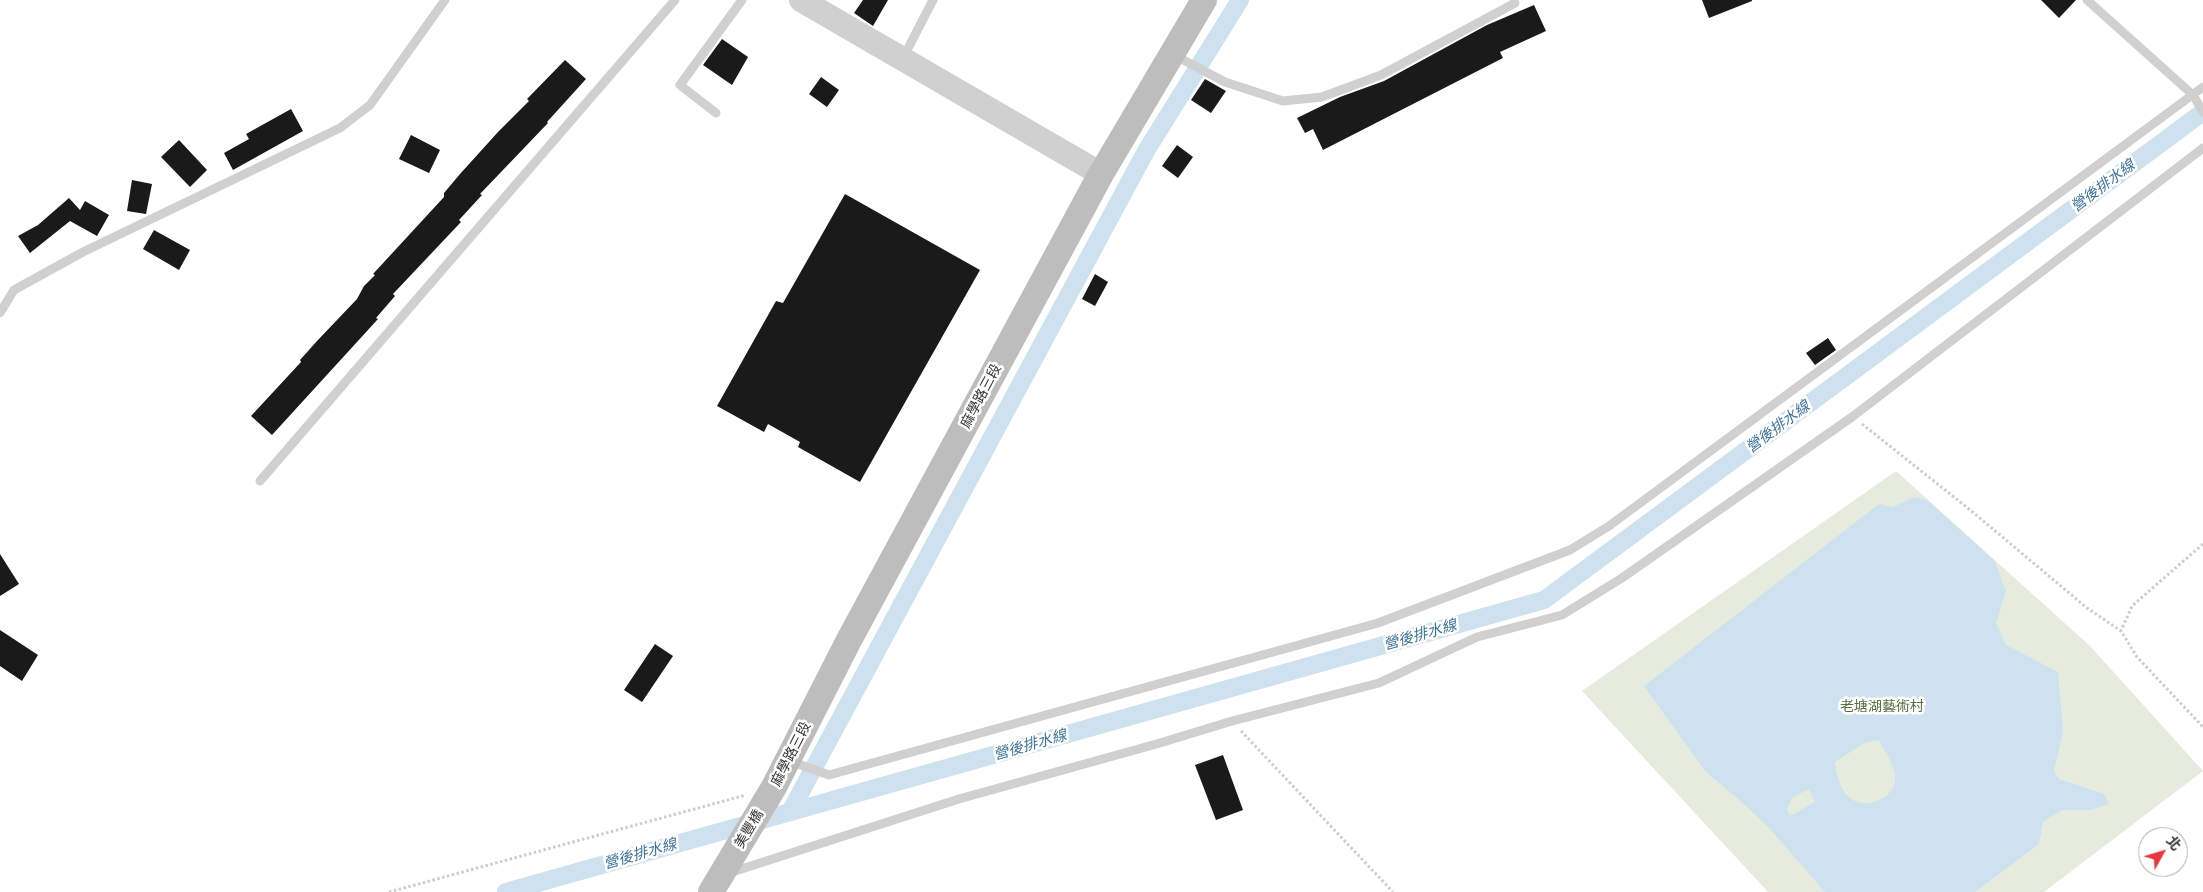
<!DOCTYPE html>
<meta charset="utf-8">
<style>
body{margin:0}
#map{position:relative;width:2203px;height:892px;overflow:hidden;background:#fff;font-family:"Public Sans","Noto Sans TC",sans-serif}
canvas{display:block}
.north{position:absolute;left:2138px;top:827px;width:50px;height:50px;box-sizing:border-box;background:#fff;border:1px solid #adadad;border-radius:50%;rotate:51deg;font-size:14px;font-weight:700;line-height:20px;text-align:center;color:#333}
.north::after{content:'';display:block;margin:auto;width:18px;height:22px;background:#e73740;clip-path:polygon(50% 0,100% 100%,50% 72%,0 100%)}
</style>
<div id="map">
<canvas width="2203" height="892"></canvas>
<div class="north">北</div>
</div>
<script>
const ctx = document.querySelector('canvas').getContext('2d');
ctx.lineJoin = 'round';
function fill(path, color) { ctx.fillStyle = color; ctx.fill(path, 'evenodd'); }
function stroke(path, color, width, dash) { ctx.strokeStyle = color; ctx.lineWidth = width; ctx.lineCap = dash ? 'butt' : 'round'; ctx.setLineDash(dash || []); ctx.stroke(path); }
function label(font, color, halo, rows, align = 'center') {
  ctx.font = font + ' "Public Sans","Noto Sans TC",sans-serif'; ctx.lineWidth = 5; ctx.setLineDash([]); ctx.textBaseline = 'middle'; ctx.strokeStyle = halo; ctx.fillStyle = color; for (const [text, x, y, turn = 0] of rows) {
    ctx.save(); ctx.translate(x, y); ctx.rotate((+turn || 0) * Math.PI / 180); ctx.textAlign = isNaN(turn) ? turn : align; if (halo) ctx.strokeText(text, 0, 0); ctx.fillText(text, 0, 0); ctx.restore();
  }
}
const green = new Path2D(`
 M 1896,471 L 2090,646 L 2203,771 L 2044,892 L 1768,892 L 1582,691 Z`);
const water = new Path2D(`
 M 1914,497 L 1927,500 L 1994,560 L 2006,591 L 1996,623 L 2006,645 L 2058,672 L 2063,731 L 2054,771 L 2059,779 L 2104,794 L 2109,804 L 2090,810 L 2062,810 L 2043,822 L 2039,844 L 1975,892 L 1825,892 L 1769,828 L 1746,806 L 1705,771 L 1644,686 L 1879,504 L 1893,507 ZM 1879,740 C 1884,751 1897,768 1895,780 C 1893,800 1865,810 1850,798 C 1839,789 1837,775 1835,762 L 1864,743 ZM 1809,789 L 1815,802 L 1790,816 L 1787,809 L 1793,797 Z`);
const canal = new Path2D(`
 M 790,812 L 1146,151 L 1240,0
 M 506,892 L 1544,600 L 2203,112`);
const building = new Path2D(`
 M 863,0 L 888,0 L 873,26 L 854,13 Z
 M 1702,0 L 1752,0 L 1752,1 L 1709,18 Z
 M 2041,0 L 2076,0 L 2059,18 Z
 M 1534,5 L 1546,31 L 1500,52 L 1503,58 L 1323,150 L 1313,129 L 1305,133 L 1297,118 L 1340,97 L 1384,81 L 1487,25 Z
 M 722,39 L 748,57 L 732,85 L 703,65 Z
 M 565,60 L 586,79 L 547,122 L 548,123 L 480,194 L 482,195 L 459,220 L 461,222 L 393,294 L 395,296 L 376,318 L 378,319 L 272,435 L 251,416 L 301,362 L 300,360 L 317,341 L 357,299 L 364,286 L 375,275 L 373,274 L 444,197 L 444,193 L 460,174 L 498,132 L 529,101 L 527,99 Z
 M 821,77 L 839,90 L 827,107 L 809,94 Z
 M 1205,79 L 1226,91 L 1211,113 L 1191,100 Z
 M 291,109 L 303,131 L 233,170 L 224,153 L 249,139 L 246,134 Z
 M 411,135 L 440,150 L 429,173 L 399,159 Z
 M 179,140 L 207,170 L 190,187 L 161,157 Z
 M 1177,145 L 1193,157 L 1178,178 L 1162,166 Z
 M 132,180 L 152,184 L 146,214 L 127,211 Z
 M 845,194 L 980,270 L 860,482 L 798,447 L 800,442 L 768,424 L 764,432 L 717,406 L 776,301 L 783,303 Z
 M 69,198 L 80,210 L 85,201 L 109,215 L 97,236 L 70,221 L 30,253 L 18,236 L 38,225 Z
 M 154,230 L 190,250 L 179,270 L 143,249 Z
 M 1095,274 L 1108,282 L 1095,306 L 1082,299 Z
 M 1828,338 L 1836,350 L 1815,365 L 1806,353 Z
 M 0,554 L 19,584 L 0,596 Z
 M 0,630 L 38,655 L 22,681 L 0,666 Z
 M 655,644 L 673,656 L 642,702 L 624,690 Z
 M 1223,755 L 1243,810 L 1216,820 L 1195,765 Z`);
const path = new Path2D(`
 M 1862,424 L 1969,509 L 2087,608 L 2121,631
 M 2203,544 L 2132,606 L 2121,631 L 2137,657 L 2203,727
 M 1241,731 L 1393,892
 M 389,892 L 746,795`);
const service = new Path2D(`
 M 2087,0 L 2193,95 L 2203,112
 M 1174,55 L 1225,82 L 1283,101 L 1322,97 L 1381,75 L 1515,3
 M 903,58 L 933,0
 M 716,113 L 680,85 L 742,0
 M 0,313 L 14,290 L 83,252 L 340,128 L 370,105 L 445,0
 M 260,481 L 675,0
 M 790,761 L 829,775 L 1378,623 L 1570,550 L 1609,526 L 2203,87
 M 729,873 L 959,799 L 1160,743 L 1232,721 L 1379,683 L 1477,637 L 1562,615 L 1622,578 L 1852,417 L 2203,148`);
const tertiary = new Path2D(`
 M 801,0 L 1101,174`);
const secondary = new Path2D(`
 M 711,892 L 774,787 L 849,640 L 1101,174 L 1204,0`);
const streetNames = [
 ["麻學路三段",981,396,-62],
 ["麻學路三段",791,754,-63],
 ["美豐橋",749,829,-59]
];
const parkNames = [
 ["老塘湖藝術村",1882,707]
];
const waterNames = [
 ["營後排水線",2103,186,-37],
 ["營後排水線",1778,427,-37],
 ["營後排水線",1420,635,-16],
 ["營後排水線",1030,745,-16],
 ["營後排水線",640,854,-16]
];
fill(green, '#e5ecde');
fill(water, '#cee1ee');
stroke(canal, '#cee1ee', 18);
fill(building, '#1a1a1a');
stroke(path, '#cdcdcd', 3, [2.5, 2.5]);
stroke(service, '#d0d0d0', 9);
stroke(tertiary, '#d0d0d0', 24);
stroke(secondary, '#bdbdbd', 26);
label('14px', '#333', '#fff', streetNames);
label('14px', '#54703e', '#fff', parkNames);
label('italic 15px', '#3e7397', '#fff', waterNames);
</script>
